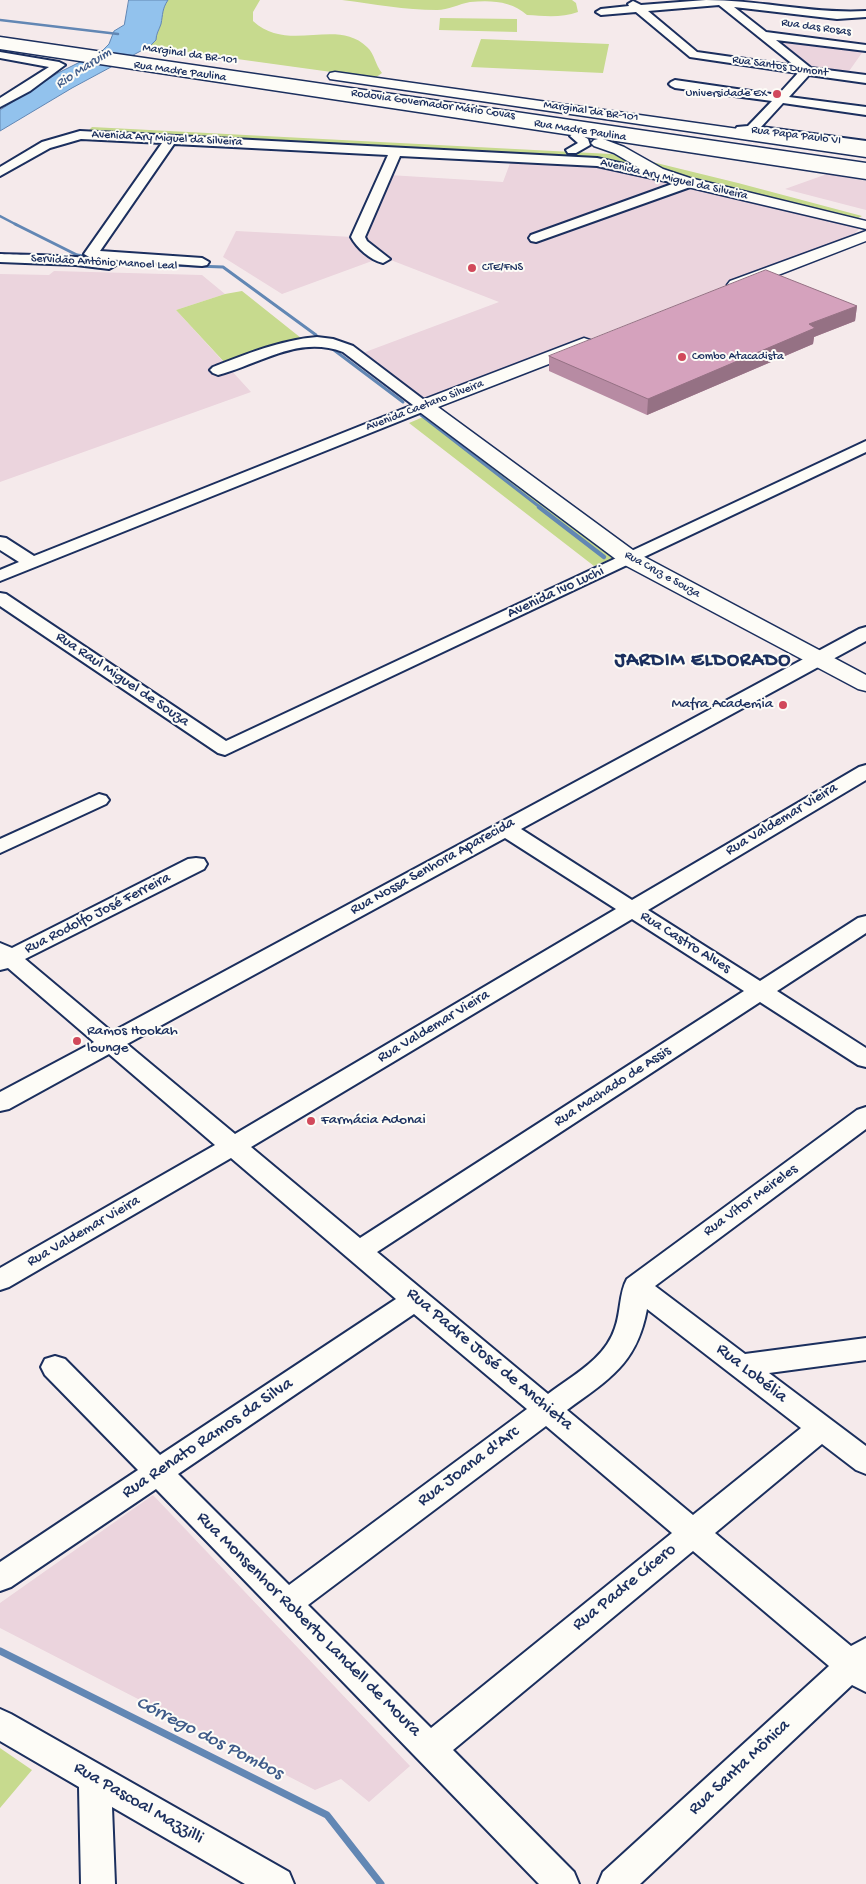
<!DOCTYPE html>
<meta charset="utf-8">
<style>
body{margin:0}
canvas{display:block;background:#f5eaeb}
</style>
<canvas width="866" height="1884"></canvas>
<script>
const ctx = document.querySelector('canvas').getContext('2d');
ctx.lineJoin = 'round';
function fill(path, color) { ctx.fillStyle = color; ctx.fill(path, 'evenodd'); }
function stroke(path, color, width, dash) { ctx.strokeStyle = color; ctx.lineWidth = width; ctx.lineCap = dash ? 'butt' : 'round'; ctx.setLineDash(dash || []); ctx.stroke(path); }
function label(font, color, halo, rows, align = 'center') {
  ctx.font = font + ' "Gochi Hand",sans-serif'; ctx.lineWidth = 4; ctx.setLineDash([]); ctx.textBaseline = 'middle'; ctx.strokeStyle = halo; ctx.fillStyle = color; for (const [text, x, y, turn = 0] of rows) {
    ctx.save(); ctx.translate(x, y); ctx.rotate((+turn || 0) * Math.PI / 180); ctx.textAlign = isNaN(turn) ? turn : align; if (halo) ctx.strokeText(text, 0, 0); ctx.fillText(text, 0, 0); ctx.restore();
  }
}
const built = new Path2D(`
 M 775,39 L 864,50 L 847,74 L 814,69 Z
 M 512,158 L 595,163 L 861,227 L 849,239 L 426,402 L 360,354 L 499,302 L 383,257 L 282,294 L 223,257 L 236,231 L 353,237 L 389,175 L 503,182 Z
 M 827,174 L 866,181 L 866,210 L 785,189 Z
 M 54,271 L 202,275 L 225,294 L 176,310 L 251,392 L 0,482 L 0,274 L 49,275 Z
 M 153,1495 L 410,1766 L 369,1802 L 341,1779 L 315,1790 L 0,1628 L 0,1603 Z`);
const green = new Path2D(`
 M 168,0 L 260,0 L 253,12 L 253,21 C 289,54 336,17 367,47 C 375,54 375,65 382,73 L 375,78 L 150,47 C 154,40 159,33 160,24 C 163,15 162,9 168,0 Z
 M 342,0 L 572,0 L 576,3 L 578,12 C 562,18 544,16 527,15 C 512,1 491,0 470,2 C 459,4 448,10 437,10 C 405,10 374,4 342,0 Z
 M 440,18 L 517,19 L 517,32 L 439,30 Z
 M 481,39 L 609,44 L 603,73 L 471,67 Z
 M 92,127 L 611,154 L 627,157 L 645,170 L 626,165 L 92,132 L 89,130 Z
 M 636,158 L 738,183 L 862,216 L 855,220 L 688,180 Z
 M 242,291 L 301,338 L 226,364 L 176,310 L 225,294 Z
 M 428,415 L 620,555 L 594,566 L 409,423 Z
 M 0,1748 L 32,1770 L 0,1808 Z`);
const water = new Path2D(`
 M 129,0 L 168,0 C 162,9 163,14 161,24 C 159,30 156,34 156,40 L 150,46 L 72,88 L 0,131 L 0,110 L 58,73 L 102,51 L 109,44 L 114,31 L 124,25 Z`);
const streamFar3 = new Path2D(`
 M 0,20 L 118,34
 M 0,216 L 17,225`);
const streamFar2 = new Path2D(`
 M 15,224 L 77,255 L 141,264 L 223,267 L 316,335
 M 330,347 L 403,402
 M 421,415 L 541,508`);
const streamFar1 = new Path2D(`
 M 539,507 L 604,557`);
const stream = new Path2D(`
 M 0,1651 L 327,1815 L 381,1884`);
const minor = new Path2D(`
 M 706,0 C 760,0 812,14 866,11 L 866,17 L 837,19 L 734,7 L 766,32 L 866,45 L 866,51 L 776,40 L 811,68 L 866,75 L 866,83 L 809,75 L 789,97 L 866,107 L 866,115 L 783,103 L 761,127 L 866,141 L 866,149 L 752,133 L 737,133 L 735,130 L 737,127 L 748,126 L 772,101 L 675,88 L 671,86 L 669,84 L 671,82 L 675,80 L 778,95 L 798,73 L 690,57 L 636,12 L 601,15 L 596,12 L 601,9 L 629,6 L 628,4 L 633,1 L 641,5 ZM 719,5 L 795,66 L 697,52 L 648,11 Z
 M 0,52 L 59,62 L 65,65 L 30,91 L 0,107 L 0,98 L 49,67 L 0,58 Z
 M 80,131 L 597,158 L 682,177 L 683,180 L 688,179 L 694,183 L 693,186 L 536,242 L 531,241 L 529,238 L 531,235 L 675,183 L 597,166 L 400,156 L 365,237 L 367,241 L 390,259 L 383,263 C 370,260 357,248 351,237 L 388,155 L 174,144 L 100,251 L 202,258 L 209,262 L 207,265 L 202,266 L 91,258 L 84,254 L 162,143 L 81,139 L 50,148 L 0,176 L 0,167 L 42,142 Z
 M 576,132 L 588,139 L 590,145 L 576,153 L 568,153 L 566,150 L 578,143 L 570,136 Z
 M 0,254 C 18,255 108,255 116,265 L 109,269 L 76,265 L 0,262 Z
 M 317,337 L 333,339 L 353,346 L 432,406 L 430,409 L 0,581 L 0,570 L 19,562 L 0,550 L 0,537 L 6,538 L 34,556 L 413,405 L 343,352 C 298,335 260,364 218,375 L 213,373 L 210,370 L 213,367 C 247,354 280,340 317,337 Z
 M 866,441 L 866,452 L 225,755 L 218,753 L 0,606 L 0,593 L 6,594 L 226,741 Z
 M 866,627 L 866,641 L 521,829 L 632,900 L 859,767 L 866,765 L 866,780 L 648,910 L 760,981 L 858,918 L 866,916 L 866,933 L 777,991 L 866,1048 L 866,1067 L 858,1065 L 760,1002 L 377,1252 L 548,1394 C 573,1375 605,1359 615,1328 C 621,1312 619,1293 627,1279 L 857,1110 L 866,1107 L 866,1129 L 655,1286 L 745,1354 L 866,1338 L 866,1360 L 769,1373 L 866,1446 L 866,1474 L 856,1470 L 822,1444 L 715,1533 L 851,1646 L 866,1638 L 866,1692 L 852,1685 L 640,1884 L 598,1884 L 603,1872 L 829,1666 L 693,1551 L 453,1750 L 574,1872 L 579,1884 L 539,1884 L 156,1489 L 11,1587 L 0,1591 L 0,1562 L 138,1470 L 45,1375 L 41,1367 L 45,1359 L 55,1356 L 65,1359 L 160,1455 L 396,1299 L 231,1158 L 9,1287 L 0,1290 L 0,1268 L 215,1145 L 109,1054 L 9,1109 L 0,1111 L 0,1092 L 94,1042 L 8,968 L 0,970 L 0,943 L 12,948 L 188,859 L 196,858 L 204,859 L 207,864 L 204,869 L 25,959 L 112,1032 L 859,629 ZM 505,838 L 616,909 L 235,1134 L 127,1044 ZM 632,919 L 744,991 L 360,1238 L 251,1147 ZM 647,1309 L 801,1428 L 693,1515 L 567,1410 C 609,1379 637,1364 647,1309 ZM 414,1314 L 527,1409 L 289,1585 L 178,1474 ZM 546,1426 L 672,1533 L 431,1728 L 308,1605 Z
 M 99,794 L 106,796 L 109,800 L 106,804 L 0,853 L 0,839 Z
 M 0,1709 L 11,1714 L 289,1872 L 294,1884 L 245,1884 L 112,1807 L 115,1884 L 81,1884 L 79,1787 L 0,1741 Z`);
const major = new Path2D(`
 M 0,41 L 866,169 L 866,179 L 603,139 L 624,147 L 663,169 L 690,178 L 866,221 L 866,229 L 679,185 L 651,175 L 614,153 L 594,146 L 591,143 L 594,140 L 598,139 L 0,49 Z
 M 335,72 L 866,147 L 866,157 L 330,79 L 328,76 L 330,73 Z
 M 866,231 L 866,241 L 742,289 L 736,290 L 730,289 L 727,285 L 730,281 Z
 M 584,338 L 590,340 L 593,344 L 590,348 L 438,407 L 637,553 L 866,675 L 866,691 L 858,689 L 621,563 L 417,410 L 414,406 L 417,402 Z`);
const highway = new Path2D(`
 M 0,37 L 866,163 L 866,173 L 0,45 Z`);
const wall = new Path2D(`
 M 857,306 L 855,321 L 814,337 L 813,344 L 647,415 L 549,371 L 549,356 Z`);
const shadedWall = new Path2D(`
 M 857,306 L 855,321 L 814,337 L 813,344 L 647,415 L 648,399 L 809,324 Z`);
const building = new Path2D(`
 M 766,270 L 857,306 L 809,324 L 815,328 L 648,399 L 549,356 Z`);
const markers = [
 [777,94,5,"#d1495b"],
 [472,268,5,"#d1495b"],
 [682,357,5,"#d1495b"],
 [783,705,5,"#d1495b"],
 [77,1041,5,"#d1495b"],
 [311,1121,5,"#d1495b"]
];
const farStreetnames = [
 ["Rua das Rosas",816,28,8],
 ["Marginal da BR-101",190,55,8],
 ["Rua Santos Dumont",780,67,8],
 ["Rua Madre Paulina",180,72,8],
 ["Rodovia Governador Mário Covas",433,105,8],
 ["Marginal da BR-101",591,112,8],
 ["Rua Madre Paulina",580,131,9],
 ["Rua Papa Paulo VI",796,136,7],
 ["Avenida Ary Miguel da Silveira",167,139,3],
 ["Avenida Ary Miguel da Silveira",674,180,13],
 ["Servidão Antônio Manoel Leal",104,263,3],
 ["Avenida Caetano Silveira",425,406,-21],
 ["Rua Cruz e Souza",662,575,29]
];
const farPoinames = [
 ["Universidade EX",767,94,"right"],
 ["CTE/FNS",482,268],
 ["Combo Atacadista",692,357]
];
const farWaternames = [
 ["Rio Maruim",84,69,-33]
];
const streetNames = [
 ["Avenida Ivo Luchi",556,593,-25],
 ["Rua Raul Miguel de Souza",122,680,34],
 ["Rua Valdemar Vieira",782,820,-31],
 ["Rua Nossa Senhora Aparecida",433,867,-29],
 ["Rua Rodolfo José Ferreira",98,914,-27],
 ["Rua Castro Alves",685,943,32],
 ["Rua Valdemar Vieira",434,1027,-31],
 ["Rua Machado de Assis",613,1087,-33],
 ["Rua Vítor Meireles",751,1201,-36],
 ["Rua Valdemar Vieira",84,1232,-30]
];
const poiNames = [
 ["Mafra Academia",773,705,"right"],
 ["Ramos Hookah",87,1032],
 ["lounge",87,1049],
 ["Farmácia Adonai",321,1121]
];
const nearStreetnames = [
 ["Rua Padre José de Anchieta",489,1360,40],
 ["Rua Lobélia",751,1374,38],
 ["Rua Renato Ramos da Silva",208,1439,-34],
 ["Rua Joana d'Arc",469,1467,-37],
 ["Rua Padre Cícero",625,1588,-39],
 ["Rua Monsenhor Roberto Landell de Moura",308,1625,45],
 ["Rua Santa Mônica",740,1768,-43],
 ["Rua Pascoal Mazzilli",138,1804,30]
];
const nearWaternames = [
 ["Córrego dos Pombos",209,1739,27]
];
const districtNames = [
 ["JARDIM ELDORADO",703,662]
];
fill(built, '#ebd4dd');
fill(green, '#c7da8e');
fill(water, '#92c2ed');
stroke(water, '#6287b4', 1);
stroke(streamFar3, '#6287b4', 2.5);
stroke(streamFar2, '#6287b4', 3);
stroke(streamFar1, '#6287b4', 4.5);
stroke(stream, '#6287b4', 7);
stroke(minor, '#1b2f5e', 4);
stroke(major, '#1b2f5e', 3);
stroke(highway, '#1b2f5e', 3);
fill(minor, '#fdfcf7');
fill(major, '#fdfcf7');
fill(highway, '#fdfcf7');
fill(wall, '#b78ba3');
fill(shadedWall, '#957184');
fill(building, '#d5a2bd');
stroke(building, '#957184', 1);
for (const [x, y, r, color] of markers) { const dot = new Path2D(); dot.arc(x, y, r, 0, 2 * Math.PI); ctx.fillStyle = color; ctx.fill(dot); stroke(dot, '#fdfcf7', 2); }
label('12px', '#1b2f5e', '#fdfcf7', farStreetnames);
label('12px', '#1b2f5e', '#fdfcf7', farPoinames, 'left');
label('italic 14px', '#3f5b89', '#fdfcf7', farWaternames);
label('15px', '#1b2f5e', '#fdfcf7', streetNames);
label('15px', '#1b2f5e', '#fdfcf7', poiNames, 'left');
label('18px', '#1b2f5e', '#fdfcf7', nearStreetnames);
label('italic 19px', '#3f5b89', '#fdfcf7', nearWaternames);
ctx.letterSpacing = '1px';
label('bold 20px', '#1b2f5e', '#fdfcf7', districtNames);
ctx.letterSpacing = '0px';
</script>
